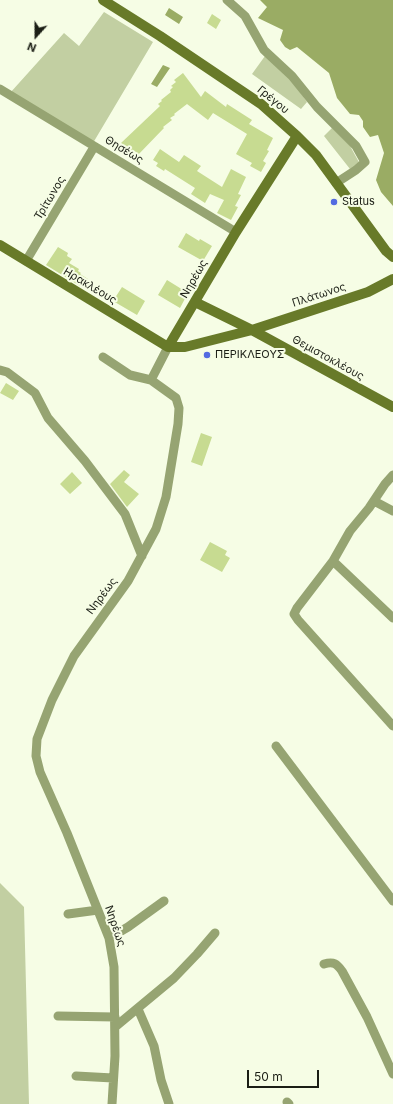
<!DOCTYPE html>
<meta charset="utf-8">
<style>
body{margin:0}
#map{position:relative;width:393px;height:1104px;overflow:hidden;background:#f6fde5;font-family:Inter,sans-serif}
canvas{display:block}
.north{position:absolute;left:16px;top:16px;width:40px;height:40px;-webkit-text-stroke:3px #f6fde5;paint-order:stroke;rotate:201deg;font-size:11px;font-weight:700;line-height:16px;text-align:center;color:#1b1e15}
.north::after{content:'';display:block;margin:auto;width:14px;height:18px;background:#1b1e15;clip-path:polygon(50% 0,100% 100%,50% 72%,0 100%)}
.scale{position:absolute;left:247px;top:1070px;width:72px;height:18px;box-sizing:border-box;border:2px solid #1b1e15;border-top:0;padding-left:5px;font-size:12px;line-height:14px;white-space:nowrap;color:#1b1e15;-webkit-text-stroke:3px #f6fde5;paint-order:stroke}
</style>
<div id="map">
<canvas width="393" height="1104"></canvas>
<div class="north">N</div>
<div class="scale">50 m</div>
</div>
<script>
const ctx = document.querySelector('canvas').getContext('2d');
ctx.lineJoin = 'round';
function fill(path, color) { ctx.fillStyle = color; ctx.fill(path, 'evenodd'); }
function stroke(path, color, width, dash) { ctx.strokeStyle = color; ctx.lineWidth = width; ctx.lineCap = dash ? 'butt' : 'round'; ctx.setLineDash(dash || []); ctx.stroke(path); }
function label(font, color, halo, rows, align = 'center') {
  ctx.font = font + ' Inter,sans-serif'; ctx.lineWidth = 4; ctx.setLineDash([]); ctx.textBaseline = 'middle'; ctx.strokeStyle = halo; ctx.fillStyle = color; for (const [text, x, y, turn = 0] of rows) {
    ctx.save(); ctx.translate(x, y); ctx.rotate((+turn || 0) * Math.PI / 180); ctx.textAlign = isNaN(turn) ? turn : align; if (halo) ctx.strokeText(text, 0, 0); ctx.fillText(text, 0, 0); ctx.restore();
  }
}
const green = new Path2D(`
 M 104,12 L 153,42 L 93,143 L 10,93 L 64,33 L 79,46 Z
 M 265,56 L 289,76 L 307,102 L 301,109 L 252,74 Z
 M 332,128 L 350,146 L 360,164 L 350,169 L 324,136 Z
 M 0,883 L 24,907 L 29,1104 L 0,1104 Z`);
const water = new Path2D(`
 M 260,0 L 393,0 L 393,206 L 381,192 L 376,180 L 384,153 L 378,135 L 370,137 L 363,127 L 363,121 L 359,115 L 350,114 L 337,98 L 329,73 L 297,47 L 290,50 L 285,47 L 280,40 L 283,30 L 258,18 L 267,7 Z
 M 169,8 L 183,17 L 179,24 L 165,15 Z
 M 163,65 L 170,68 L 157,87 L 151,84 Z`);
const building = new Path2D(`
 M 212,14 L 221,20 L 216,29 L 207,23 Z
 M 183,73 L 201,97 L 205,91 L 226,107 L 227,104 L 252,120 L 249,124 L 273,138 L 267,150 L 269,151 L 263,161 L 266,163 L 261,172 L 250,166 L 252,163 L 236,154 L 247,134 L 213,113 L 208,120 L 187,104 L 174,114 L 175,115 L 170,118 L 172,120 L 163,127 L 164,128 L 136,157 L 121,143 L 160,106 L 158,104 L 162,101 L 161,100 L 171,92 L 170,90 L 173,87 L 171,86 L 176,82 L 174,80 Z
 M 160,149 L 179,162 L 184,155 L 201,166 L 197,171 L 222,187 L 231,169 L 246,177 L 238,194 L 241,195 L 235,206 L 238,207 L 231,220 L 217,213 L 224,200 L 210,194 L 205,203 L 191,194 L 195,188 L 165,169 L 164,171 L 156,166 L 158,163 L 153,160 Z
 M 186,233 L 199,241 L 200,239 L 212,246 L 203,261 L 178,247 Z
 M 58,247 L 68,253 L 67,256 L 72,259 L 69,263 L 79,269 L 78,271 L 81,273 L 80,274 L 88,279 L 83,286 L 81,285 L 80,286 L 46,265 Z
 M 167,280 L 188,293 L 180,308 L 158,295 Z
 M 122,287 L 145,301 L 137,315 L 113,301 Z
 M 6,383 L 19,391 L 13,400 L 0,393 Z
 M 201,433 L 212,437 L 202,466 L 191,462 Z
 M 124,470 L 130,475 L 124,482 L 139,494 L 127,507 L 110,484 Z
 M 72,472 L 82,483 L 70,494 L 60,484 Z
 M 210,542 L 227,551 L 225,555 L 230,558 L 222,572 L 200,560 Z`);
const street = new Path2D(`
 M 227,0 L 245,16 L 264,50 L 292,76 L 317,107 L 356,146 L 365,162 L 356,170 L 336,183
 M 0,89 L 236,232
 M 26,261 L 94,147
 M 103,357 L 130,375 L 151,380 L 176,398 L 179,408 L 178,424 L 166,497 L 156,529 L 128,581 L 74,656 L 52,700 L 37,739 L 36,756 L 40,772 L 67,833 L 109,938 L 114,967 L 115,1056 L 112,1104
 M 0,370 L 7,372 L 35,393 L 48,418 L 85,461 L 125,514 L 142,556
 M 151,380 L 168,347
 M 393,475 L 385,484 L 369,508 L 350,531 L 333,561 L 297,608 L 294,614 L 298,620 L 393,726
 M 374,501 L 393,511
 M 333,561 L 393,618
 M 276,746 L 393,901
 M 68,914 L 98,910
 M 109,938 L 128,927 L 164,901
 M 324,964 C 334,961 337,964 342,971 L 367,1017 L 393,1074
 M 138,1009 L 154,1046 L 161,1080 L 169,1104
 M 58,1016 L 115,1017
 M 115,1027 L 174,978 L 197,954 L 215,933
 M 76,1076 L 113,1078
 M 287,1102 L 289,1104`);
const secondary = new Path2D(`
 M 103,0 L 160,36 L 261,104 L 297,136 L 316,155 L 386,251 L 393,257
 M 0,245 L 168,347
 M 195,302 L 252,330 L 393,407
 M 168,347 L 236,232 L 297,136
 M 168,347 L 185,347 L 252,330 L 368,292 L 393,279`);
const markers = [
 [334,202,4,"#536be1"],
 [207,355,4,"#536be1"]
];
const streetNames = [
 ["Γρέγου",273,100,39],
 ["Θησέως",124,150,31],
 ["Τρίτωνος",50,198,-59],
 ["Νηρέως",194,279,-60],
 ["Ηρακλέους",90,286,31],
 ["Πλάτωνος",319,295,-18],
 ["Θεμιστοκλέους",328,358,29],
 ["Νηρέως",102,596,-53],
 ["Νηρέως",115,926,71]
];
const poiNames = [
 ["Status",342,202],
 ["ΠΕΡΙΚΛΕΟΥΣ",215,355]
];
fill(green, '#c2cfa2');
fill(water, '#9aac64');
fill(building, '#c7db91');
stroke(street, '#96a472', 9);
stroke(secondary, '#687a29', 10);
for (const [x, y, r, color] of markers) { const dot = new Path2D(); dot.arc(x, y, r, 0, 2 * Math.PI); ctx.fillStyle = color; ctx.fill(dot); stroke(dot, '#f6fde5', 1.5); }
label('11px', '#1b1e15', '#f6fde5', streetNames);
label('11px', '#1b1e15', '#f6fde5', poiNames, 'left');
</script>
